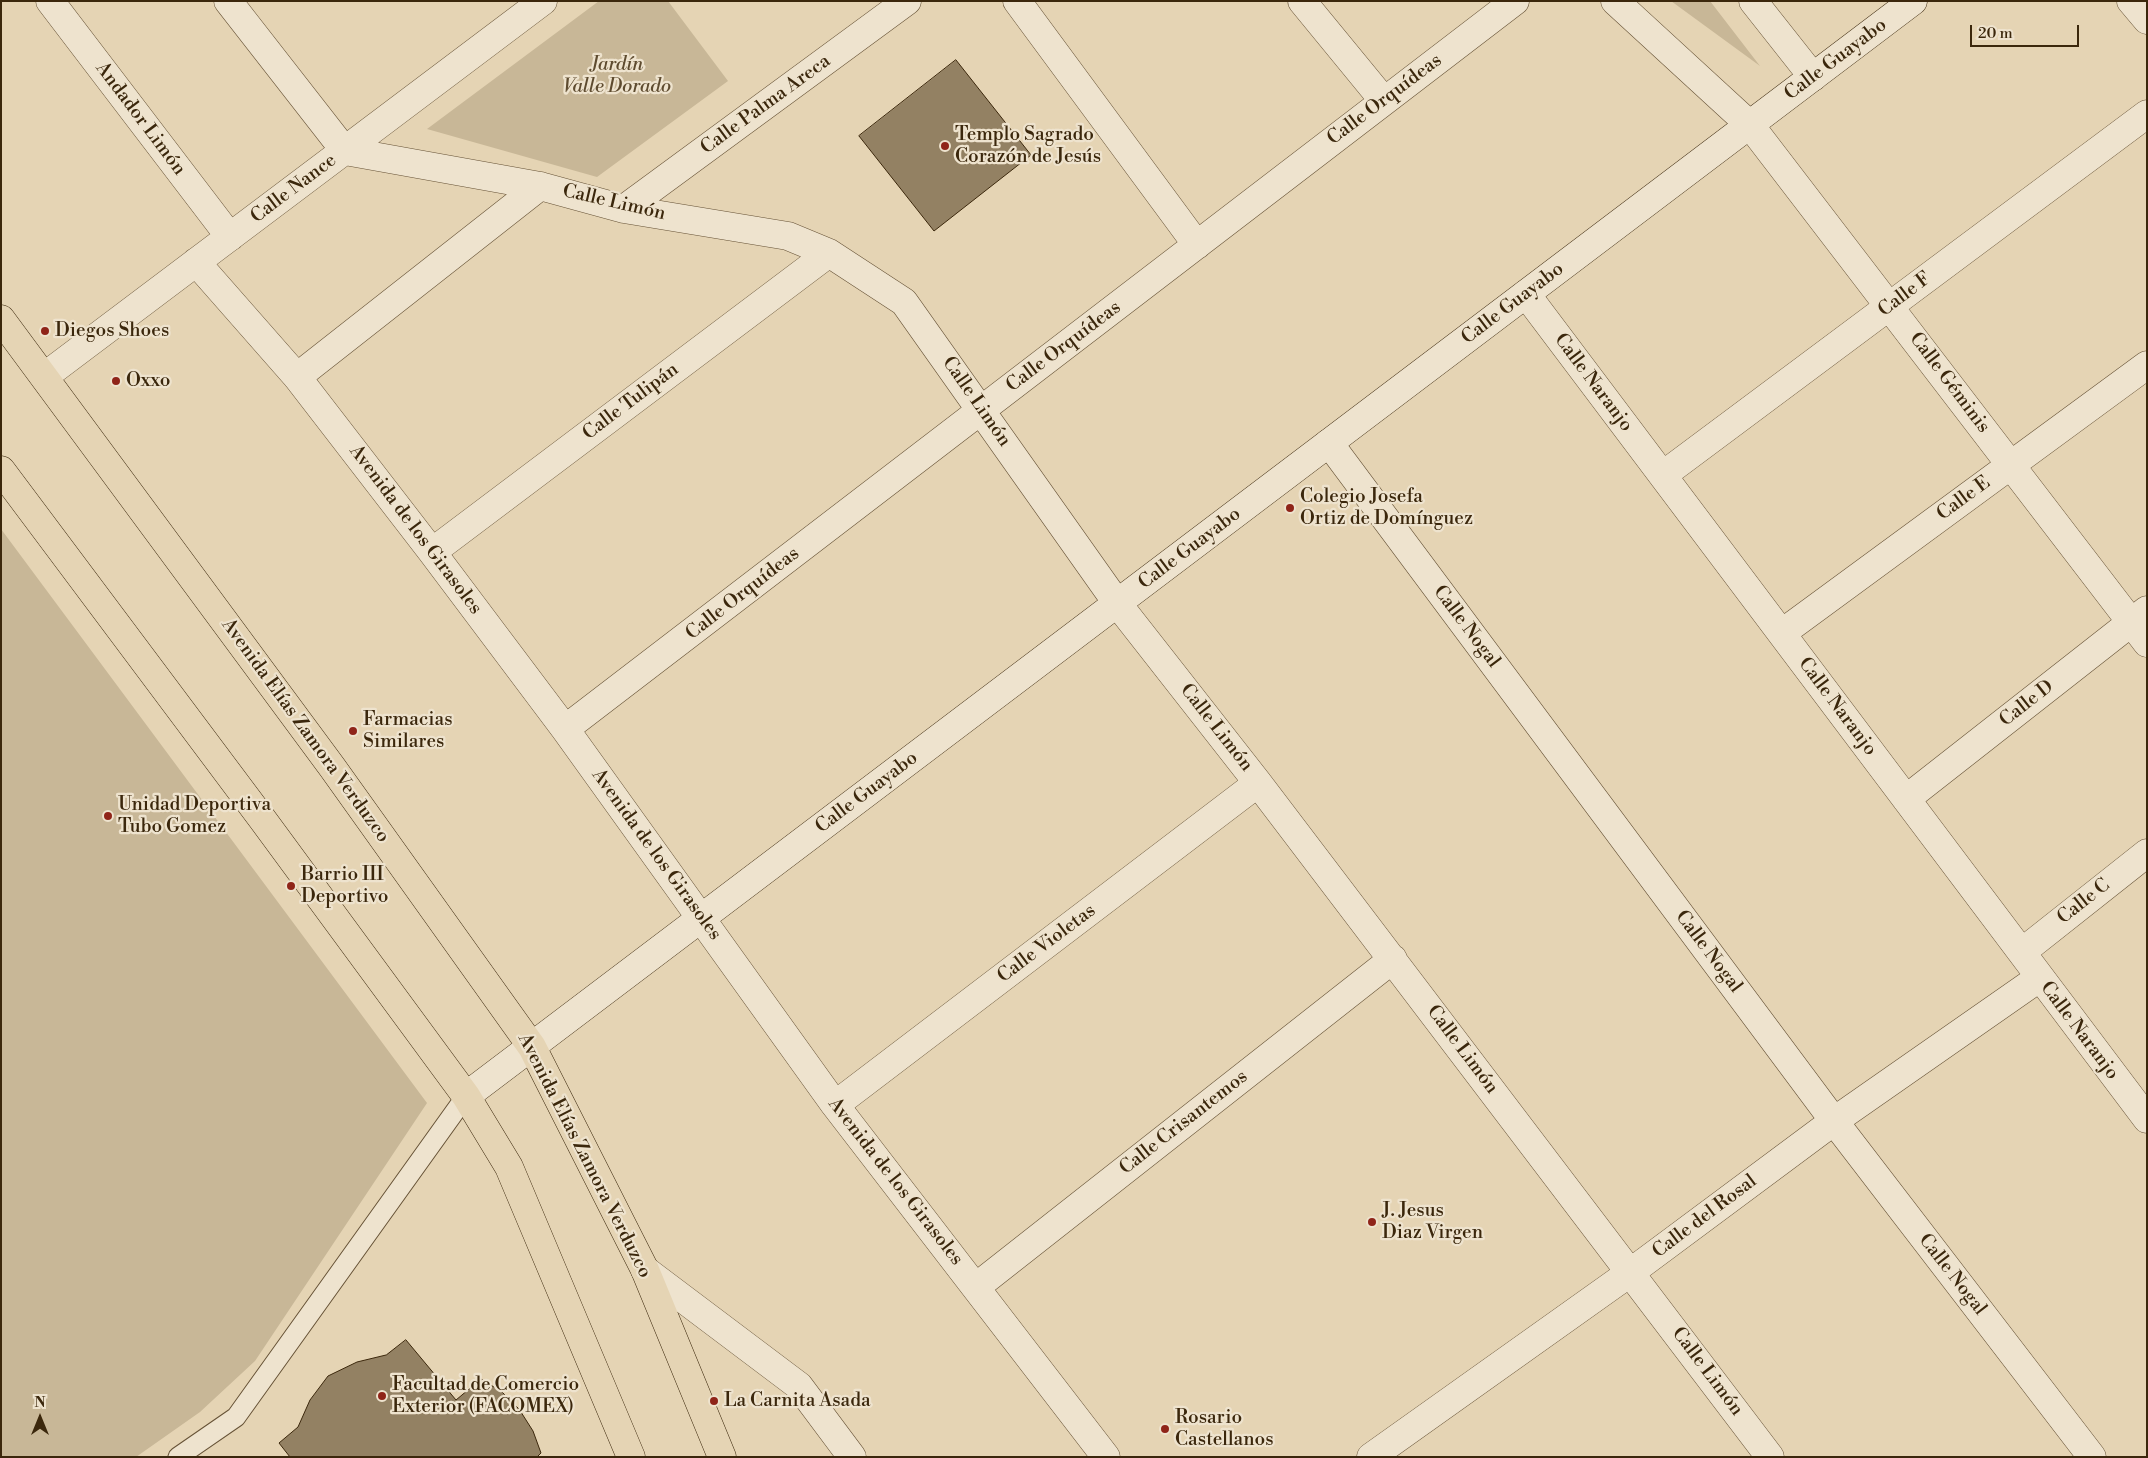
<!DOCTYPE html>
<meta charset="utf-8">
<style>
body{margin:0}
#map{position:relative;width:2148px;height:1458px;overflow:hidden;background:#e5d4b4;font-family:"Libre Bodoni",serif}
canvas{display:block}
.frame{position:absolute;inset:0;border:2px solid #3b270c;pointer-events:none}
.north{position:absolute;left:15px;top:1393px;width:50px;height:50px;-webkit-text-stroke:4px #eee3ce;paint-order:stroke;rotate:0deg;font-size:14px;font-weight:700;line-height:20px;text-align:center;color:#3b270c}
.north::after{content:'';display:block;margin:auto;width:18px;height:22px;background:#3b270c;clip-path:polygon(50% 0,100% 100%,50% 72%,0 100%)}
.scale{position:absolute;left:1970px;top:25px;width:109px;height:22px;box-sizing:border-box;border:2px solid #3b270c;border-top:0;padding-left:6px;font-size:15px;line-height:18px;white-space:nowrap;color:#3b270c;-webkit-text-stroke:4px #eee3ce;paint-order:stroke}
</style>
<div id="map">
<canvas width="2148" height="1458"></canvas>
<div class="frame"></div>
<div class="north">N</div>
<div class="scale">20 m</div>
</div>
<script>
const ctx = document.querySelector('canvas').getContext('2d');
ctx.lineJoin = 'round';
function fill(path, color) { ctx.fillStyle = color; ctx.fill(path, 'evenodd'); }
function stroke(path, color, width, dash) { ctx.strokeStyle = color; ctx.lineWidth = width; ctx.lineCap = dash ? 'butt' : 'round'; ctx.setLineDash(dash || []); ctx.stroke(path); }
function label(font, color, halo, rows, align = 'center') {
  ctx.font = font + ' "Libre Bodoni",serif'; ctx.lineWidth = 4.5; ctx.setLineDash([]); ctx.textBaseline = 'middle'; ctx.strokeStyle = halo; ctx.fillStyle = color; for (const [text, x, y, turn = 0] of rows) {
    ctx.save(); ctx.translate(x, y); ctx.rotate((+turn || 0) * Math.PI / 180); ctx.textAlign = isNaN(turn) ? turn : align; if (halo) ctx.strokeText(text, 0, 0); ctx.fillText(text, 0, 0); ctx.restore();
  }
}
const green = new Path2D(`
 M 599,1 L 668,1 L 728,81 L 597,177 L 427,129 Z
 M 1671,1 L 1710,1 L 1760,66 Z
 M 1,529 L 427,1103 L 255,1361 L 200,1412 L 136,1457 L 1,1457 Z`);
const building = new Path2D(`
 M 956,60 L 1031,155 L 934,231 L 859,136 Z
 M 406,1340 L 456,1400 L 481,1379 L 502,1392 L 519,1409 L 533,1431 L 541,1453 L 537,1457 L 290,1457 L 279,1443 L 298,1427 L 310,1400 L 328,1376 L 357,1362 L 386,1355 Z`);
const lane = new Path2D(`
 M 178,1457 L 236,1417 L 466,1096`);
const street = new Path2D(`
 M 50,1 L 230,237
 M 228,1 L 345,151 L 540,186 L 624,209 L 788,236 L 829,253 L 904,302 L 1117,603 L 1258,783 L 1770,1457
 M 1017,1 L 1197,245
 M 1302,1 L 1384,101
 M 1615,1 L 1750,125 L 2147,643
 M 1753,1 L 1813,77
 M 2131,1 L 2147,20
 M 624,209 L 907,1
 M 196,262 L 297,377 L 432,552 L 565,729 L 835,1105 L 1106,1457
 M 1526,294 L 2147,1119
 M 45,376 L 543,1
 M 297,377 L 540,186
 M 1329,443 L 1834,1121 L 2092,1457
 M 1663,475 L 2147,114
 M 432,552 L 829,253
 M 1782,633 L 2147,365
 M 565,729 L 1515,1
 M 1906,799 L 2147,610
 M 2022,952 L 2147,853
 M 835,1105 L 1258,783
 M 645,1270 L 799,1386 L 852,1457
 M 976,1287 L 1393,959
 M 1371,1457 L 1631,1272 L 1834,1121 L 2039,978`);
const secondary = new Path2D(`
 M 466,1096 L 1913,1`);
const primary = new Path2D(`
 M 1,319 L 332,767 L 532,1047 L 645,1270 L 722,1457
 M 1,470 L 263,820 L 466,1096 L 509,1167 L 631,1457`);
const markers = [
 [945,146,5,"#8f2418"],
 [45,331,5,"#8f2418"],
 [116,381,5,"#8f2418"],
 [1290,508,5,"#8f2418"],
 [353,731,5,"#8f2418"],
 [108,816,5,"#8f2418"],
 [291,886,5,"#8f2418"],
 [1372,1222,5,"#8f2418"],
 [382,1396,5,"#8f2418"],
 [714,1401,5,"#8f2418"],
 [1165,1429,5,"#8f2418"]
];
const streetNames = [
 ["Calle Guayabo",1836,60,-37],
 ["Calle Orquídeas",1385,100,-37],
 ["Calle Palma Areca",766,105,-36],
 ["Andador Limón",140,119,53],
 ["Calle Nance",294,189,-37],
 ["Calle Limón",614,203,13],
 ["Calle F",1905,295,-37],
 ["Calle Guayabo",1513,304,-37],
 ["Calle Orquídeas",1064,347,-37],
 ["Calle Naranjo",1593,383,53],
 ["Calle Géminis",1949,383,53],
 ["Calle Tulipán",631,402,-37],
 ["Calle Limón",976,402,55],
 ["Calle E",1964,499,-36],
 ["Avenida de los Girasoles",415,530,53],
 ["Calle Guayabo",1190,549,-37],
 ["Calle Orquídeas",743,594,-38],
 ["Calle Nogal",1466,627,53],
 ["Calle D",2027,704,-38],
 ["Calle Naranjo",1837,707,53],
 ["Calle Limón",1216,728,52],
 ["Avenida Elías Zamora Verduzco",305,731,54],
 ["Calle Guayabo",867,793,-37],
 ["Avenida de los Girasoles",656,855,54],
 ["Calle C",2084,902,-38],
 ["Calle Violetas",1047,944,-37],
 ["Calle Nogal",1708,952,53],
 ["Calle Naranjo",2079,1031,53],
 ["Calle Limón",1462,1050,53],
 ["Calle Crisantemos",1184,1123,-38],
 ["Avenida Elías Zamora Verduzco",584,1156,63],
 ["Avenida de los Girasoles",895,1182,52],
 ["Calle del Rosal",1705,1217,-37],
 ["Calle Nogal",1952,1275,52],
 ["Calle Limón",1707,1372,53]
];
const parkNames = [
 ["Jardín",617,65],
 ["Valle Dorado",617,87]
];
const poiNames = [
 ["Templo Sagrado",955,135],
 ["Corazón de Jesús",955,157],
 ["Diegos Shoes",55,331],
 ["Oxxo",126,381],
 ["Colegio Josefa",1300,497],
 ["Ortiz de Domínguez",1300,519],
 ["Farmacias",363,720],
 ["Similares",363,742],
 ["Unidad Deportiva",118,805],
 ["Tubo Gomez",118,827],
 ["Barrio III",301,875],
 ["Deportivo",301,897],
 ["J. Jesus",1382,1211],
 ["Diaz Virgen",1382,1233],
 ["Facultad de Comercio",392,1385],
 ["Exterior (FACOMEX)",392,1407],
 ["La Carnita Asada",724,1401],
 ["Rosario",1175,1418],
 ["Castellanos",1175,1440]
];
fill(green, '#c8b797');
fill(building, '#938163');
stroke(building, '#3b270c', 1);
stroke(lane, '#665236', 21);
stroke(street, '#665236', 29);
stroke(secondary, '#3b270c', 29);
stroke(primary, '#3b270c', 29);
stroke(lane, '#eee3ce', 19);
stroke(street, '#eee3ce', 28);
stroke(secondary, '#eee3ce', 28);
stroke(primary, '#e5d4b4', 28);
for (const [x, y, r, color] of markers) { const dot = new Path2D(); dot.arc(x, y, r, 0, 2 * Math.PI); ctx.fillStyle = color; ctx.fill(dot); stroke(dot, '#eee3ce', 2); }
label('19px', '#3b270c', '#eee3ce', streetNames);
label('italic 19px', '#5e4b2f', '#eee3ce', parkNames);
label('19px', '#3b270c', '#eee3ce', poiNames, 'left');
</script>
